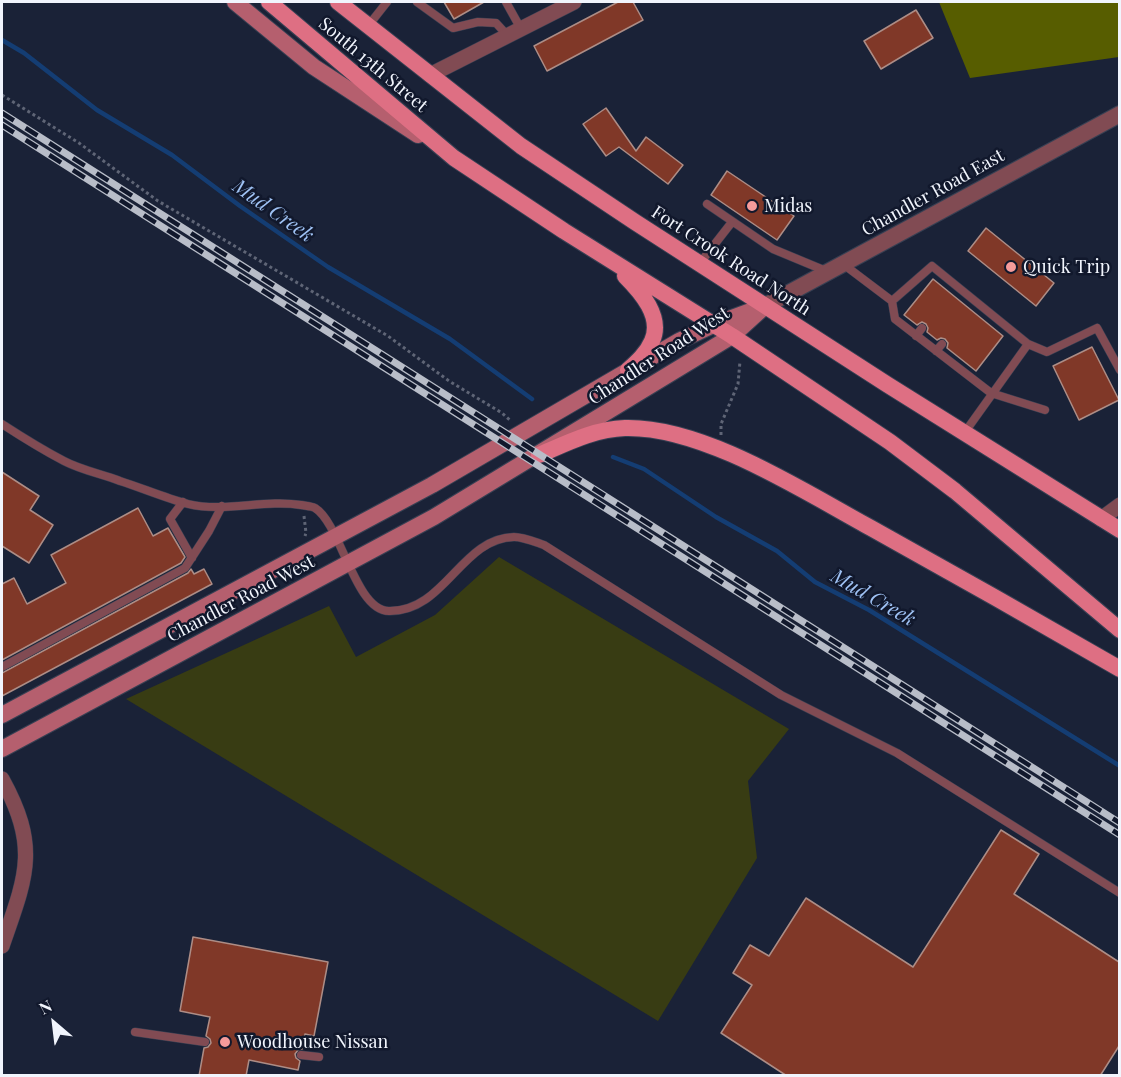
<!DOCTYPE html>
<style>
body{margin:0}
#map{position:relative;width:1121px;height:1077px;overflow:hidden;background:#1a2237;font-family:"Playfair Display",serif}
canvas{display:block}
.frame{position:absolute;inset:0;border:3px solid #f1f5fd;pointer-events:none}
.north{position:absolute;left:24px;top:993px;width:60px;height:60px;-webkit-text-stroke:4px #11182c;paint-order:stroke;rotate:332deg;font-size:16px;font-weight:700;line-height:24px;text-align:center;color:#f1f5fd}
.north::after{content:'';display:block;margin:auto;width:21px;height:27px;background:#f1f5fd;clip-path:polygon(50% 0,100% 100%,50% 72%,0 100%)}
</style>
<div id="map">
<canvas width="1121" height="1077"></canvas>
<div class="frame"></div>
<div class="north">N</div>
</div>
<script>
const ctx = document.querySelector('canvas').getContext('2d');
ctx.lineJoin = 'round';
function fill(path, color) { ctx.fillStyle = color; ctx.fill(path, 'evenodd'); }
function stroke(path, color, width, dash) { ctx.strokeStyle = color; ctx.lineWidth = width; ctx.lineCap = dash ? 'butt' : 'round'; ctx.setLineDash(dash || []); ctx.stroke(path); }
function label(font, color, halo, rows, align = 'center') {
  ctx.font = font + ' "Playfair Display",serif'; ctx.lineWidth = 5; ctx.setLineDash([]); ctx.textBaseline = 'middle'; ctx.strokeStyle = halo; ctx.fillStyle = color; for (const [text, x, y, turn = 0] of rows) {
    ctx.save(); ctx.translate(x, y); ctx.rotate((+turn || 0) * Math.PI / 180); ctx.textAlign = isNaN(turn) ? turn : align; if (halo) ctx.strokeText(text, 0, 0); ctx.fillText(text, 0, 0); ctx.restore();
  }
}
const green = new Path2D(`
 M 499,557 L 789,729 L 748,781 L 757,858 L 658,1021 L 126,699 L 329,606 L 356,657 L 435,615 Z`);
const forest = new Path2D(`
 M 939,2 L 1119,2 L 1119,57 L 970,78 Z`);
const stream = new Path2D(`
 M 2,40 L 24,53 L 97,110 L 172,155 L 240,206 L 328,267 L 450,339 L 532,399
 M 613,457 L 644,469 L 716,517 L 777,551 L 815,582 L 869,610 L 1120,766`);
const building = new Path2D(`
 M 444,2 L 484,2 L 454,19 Z
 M 618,2 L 633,2 L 643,20 L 547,71 L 534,46 Z
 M 916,10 L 933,38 L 881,69 L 864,41 Z
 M 606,108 L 636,151 L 646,137 L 683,165 L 668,184 L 619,147 L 606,156 L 583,124 Z
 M 727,171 L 794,216 L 777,240 L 711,195 Z
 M 986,228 L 1054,283 L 1036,306 L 968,251 Z
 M 933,279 L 1003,336 L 976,371 L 947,348 L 948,343 L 945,339 L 941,338 L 937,340 L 927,332 L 928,328 L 926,324 L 922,322 L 917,325 L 904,315 Z
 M 1092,347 L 1119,400 L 1079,420 L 1053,366 Z
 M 2,472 L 39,496 L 30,510 L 53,525 L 29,563 L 2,546 Z
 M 138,508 L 153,536 L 168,528 L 185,557 L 181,563 L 2,660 L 2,584 L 14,578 L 27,604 L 66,583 L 51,555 Z
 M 191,569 L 194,574 L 204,569 L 212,584 L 2,696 L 2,673 L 188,573 Z
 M 1001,830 L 1039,854 L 1014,894 L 1119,962 L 1119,1046 L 1100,1076 L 787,1076 L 721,1033 L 752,985 L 733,973 L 750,945 L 769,956 L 806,898 L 913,967 Z
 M 193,937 L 328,962 L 314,1036 L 305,1034 L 302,1049 L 298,1050 L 295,1054 L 296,1058 L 300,1061 L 298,1070 L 249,1060 L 246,1076 L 199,1076 L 204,1048 L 208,1047 L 211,1043 L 210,1039 L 206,1036 L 210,1017 L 180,1011 Z`);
const path = new Path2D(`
 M 2,95 L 79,143 L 158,201 L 388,336 L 449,381 L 502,413 L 511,421
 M 721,435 L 721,424 L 738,384 L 740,361
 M 304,516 L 306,533 L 305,536`);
const service = new Path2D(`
 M 417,2 L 453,28 L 478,22 L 496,23 L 508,36
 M 506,2 L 521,29
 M 368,26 L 387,2
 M 707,204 L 773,249 L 826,271
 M 700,263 L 732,222
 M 843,264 L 892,301 L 932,266 L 1028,344 L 965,432
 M 892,301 L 895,319 L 991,393 L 1045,410
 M 916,336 L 922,328
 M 1028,344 L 1047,352 L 1097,328 L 1120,370
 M 936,351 L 942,344
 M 2,424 C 22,437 43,450 64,461 C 81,470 102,474 120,481 C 142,488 165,498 188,504 C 225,513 264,499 301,505 C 306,506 311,506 315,508 C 341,524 355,611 389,611 C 445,612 461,538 514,537 C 523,537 535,542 544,545 L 781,695 L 897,753 L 1120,893
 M 183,502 L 170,519 L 192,558
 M 2,667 L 185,568 L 209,531 L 222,506
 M 135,1032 L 205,1042
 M 301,1055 L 319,1057`);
const minor = new Path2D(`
 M 430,75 L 574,2
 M 1101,519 L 1120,505
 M 2,779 C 40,848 26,877 2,946`);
const tertiary = new Path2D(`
 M 765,306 L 1120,114`);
const secondary = new Path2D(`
 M 235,2 L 314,67 L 418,135
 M 2,715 L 432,485 L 679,341 L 713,325 L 756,309
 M 2,749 L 434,517 L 732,336 L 765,306`);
const primary = new Path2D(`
 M 269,2 L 454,158 L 564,231 L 732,336 L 890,442 L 955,491 L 1120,630
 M 338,2 L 521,146 L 635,222 L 888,385 L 1120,530
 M 625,276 C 641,292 663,317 652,341 C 647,353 637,362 628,370
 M 539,455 C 567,443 594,429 625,428 C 703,426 803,491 871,528 C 954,574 1037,621 1120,669`);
const rail = new Path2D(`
 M 2,113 L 1120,823
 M 2,125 L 1120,835`);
const markers = [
 [752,206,6,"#f59b9b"],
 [1011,267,6,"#f59b9b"],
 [225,1042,6,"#f59b9b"]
];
const streetNames = [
 ["South 13th Street",373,65,40],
 ["Chandler Road East",933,193,-29],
 ["Fort Crook Road North",731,261,33],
 ["Chandler Road West",659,356,-33],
 ["Chandler Road West",241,599,-28]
];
const poiNames = [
 ["Midas",764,206],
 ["Quick Trip",1023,267],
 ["Woodhouse Nissan",237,1042]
];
const waterNames = [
 ["Mud Creek",273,211,35],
 ["Mud Creek",873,598,30]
];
fill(green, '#383c13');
fill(forest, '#575d00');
stroke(stream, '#143d73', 4.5);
fill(building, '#803828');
stroke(building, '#ad8d86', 1.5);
stroke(service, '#384053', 9);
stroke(minor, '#384053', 16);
stroke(tertiary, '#384053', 18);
stroke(secondary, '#384053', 18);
stroke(primary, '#384053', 18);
stroke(path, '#5f6576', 3, [3, 3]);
stroke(service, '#814b53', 8);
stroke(minor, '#814b53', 15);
stroke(tertiary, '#814b53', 16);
stroke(secondary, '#b55f6e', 16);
stroke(primary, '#de6f83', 16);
stroke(rail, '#b8bdc8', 7);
stroke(rail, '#11182c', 4.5, [14]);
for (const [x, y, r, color] of markers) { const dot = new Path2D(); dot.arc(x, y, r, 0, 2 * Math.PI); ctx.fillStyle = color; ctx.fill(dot); stroke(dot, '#11182c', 2); }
label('18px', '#f1f5fd', '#11182c', streetNames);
label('18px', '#f1f5fd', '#11182c', poiNames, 'left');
label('italic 20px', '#9fc2f4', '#11182c', waterNames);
</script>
